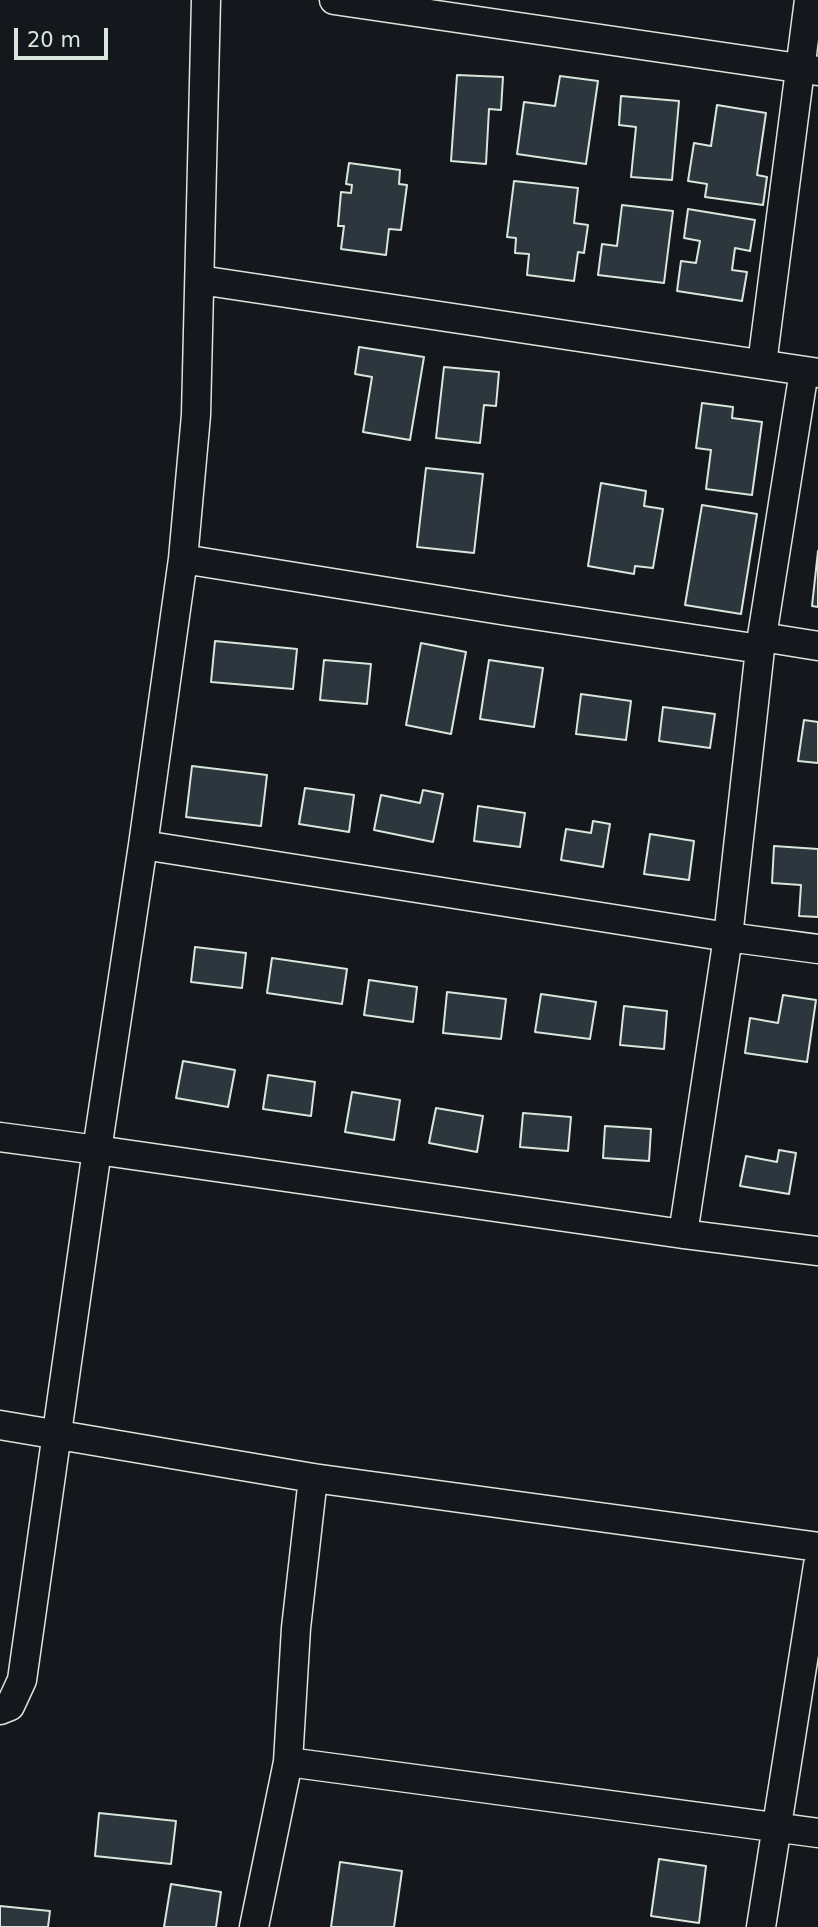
<!DOCTYPE html>
<style>
body{margin:0}
#map{position:relative;width:818px;height:1927px;overflow:hidden;background:#14181c;font-family:"DejaVu Sans",sans-serif}
canvas{display:block}
.scale{position:absolute;left:14px;top:28px;width:94px;height:32px;box-sizing:border-box;border:4px solid #d8e6dc;border-top:0;padding-left:9px;font-size:21px;line-height:24px;white-space:nowrap;color:#d8e6dc;-webkit-text-stroke:5px #14181c;paint-order:stroke}
</style>
<div id="map">
<canvas width="818" height="1927"></canvas>
<div class="scale">20 m</div>
</div>
<script>
const ctx = document.querySelector('canvas').getContext('2d');
ctx.lineJoin = 'round';
function fill(path, color) { ctx.fillStyle = color; ctx.fill(path, 'evenodd'); }
function stroke(path, color, width, dash) { ctx.strokeStyle = color; ctx.lineWidth = width; ctx.lineCap = dash ? 'butt' : 'round'; ctx.setLineDash(dash || []); ctx.stroke(path); }
const building = new Path2D(`
 M 457,75 L 503,77 L 501,110 L 489,109 L 486,164 L 451,161 Z
 M 560,76 L 598,81 L 586,164 L 517,154 L 524,102 L 555,106 Z
 M 621,96 L 679,101 L 672,180 L 631,177 L 636,127 L 619,125 Z
 M 717,105 L 766,113 L 757,175 L 767,177 L 763,205 L 705,197 L 707,184 L 688,181 L 694,143 L 711,146 Z
 M 349,163 L 400,170 L 399,184 L 407,185 L 401,230 L 389,229 L 386,255 L 341,249 L 344,226 L 338,226 L 341,192 L 351,193 L 352,185 L 346,184 Z
 M 514,181 L 578,188 L 574,223 L 588,225 L 584,253 L 578,252 L 574,281 L 527,275 L 529,254 L 515,253 L 516,238 L 507,237 Z
 M 622,205 L 673,211 L 664,283 L 598,275 L 602,244 L 617,246 Z
 M 688,209 L 755,220 L 750,251 L 735,248 L 732,270 L 747,272 L 742,301 L 677,291 L 681,261 L 696,263 L 700,241 L 684,238 Z
 M 359,347 L 424,357 L 410,440 L 363,432 L 372,377 L 355,374 Z
 M 444,367 L 499,372 L 496,406 L 484,405 L 480,443 L 436,438 Z
 M 702,403 L 733,407 L 732,418 L 762,422 L 752,495 L 706,489 L 711,450 L 696,448 Z
 M 426,468 L 483,474 L 474,553 L 417,547 Z
 M 601,483 L 646,491 L 644,506 L 663,509 L 653,568 L 635,566 L 634,574 L 588,566 Z
 M 702,505 L 757,514 L 741,614 L 685,605 Z
 M 818,551 L 818,607 L 812,606 Z
 M 215,641 L 297,649 L 293,689 L 211,682 Z
 M 421,643 L 466,652 L 451,734 L 406,725 Z
 M 324,660 L 371,664 L 367,704 L 320,700 Z
 M 489,660 L 543,668 L 534,727 L 480,719 Z
 M 581,694 L 631,701 L 626,740 L 576,734 Z
 M 663,707 L 715,714 L 710,748 L 659,741 Z
 M 804,720 L 818,722 L 818,763 L 798,761 Z
 M 192,766 L 267,775 L 261,826 L 186,817 Z
 M 305,788 L 354,795 L 349,832 L 299,824 Z
 M 423,790 L 443,794 L 433,842 L 374,830 L 381,795 L 420,803 Z
 M 478,806 L 525,813 L 520,847 L 474,841 Z
 M 593,821 L 610,824 L 603,867 L 561,860 L 566,829 L 591,833 Z
 M 650,834 L 694,841 L 689,880 L 644,874 Z
 M 774,846 L 818,849 L 818,917 L 799,916 L 801,885 L 772,883 Z
 M 195,947 L 246,953 L 242,988 L 191,982 Z
 M 272,958 L 347,969 L 342,1004 L 267,993 Z
 M 369,980 L 417,987 L 413,1022 L 364,1015 Z
 M 447,992 L 506,999 L 501,1039 L 443,1033 Z
 M 541,994 L 596,1002 L 590,1039 L 535,1032 Z
 M 783,995 L 816,1000 L 807,1062 L 745,1053 L 750,1018 L 778,1023 Z
 M 624,1006 L 667,1011 L 664,1049 L 620,1045 Z
 M 183,1061 L 235,1070 L 228,1107 L 176,1098 Z
 M 268,1075 L 315,1082 L 311,1116 L 263,1109 Z
 M 352,1092 L 400,1100 L 394,1140 L 345,1132 Z
 M 436,1108 L 483,1116 L 477,1152 L 429,1143 Z
 M 523,1113 L 571,1117 L 568,1151 L 520,1147 Z
 M 605,1126 L 651,1129 L 649,1161 L 603,1158 Z
 M 779,1150 L 796,1153 L 789,1194 L 740,1186 L 746,1156 L 777,1162 Z
 M 99,1813 L 176,1821 L 171,1864 L 95,1856 Z
 M 659,1859 L 706,1866 L 699,1923 L 651,1916 Z
 M 340,1862 L 402,1871 L 394,1927 L 331,1927 Z
 M 171,1884 L 221,1892 L 216,1927 L 164,1927 Z
 M 0,1906 L 50,1911 L 48,1927 L 0,1927 Z`);
const minor = new Path2D(`
 M 206,0 L 196,415 L 183,559 L 143,845 L 97,1150 L 683,1234 L 818,1251
 M 334,0 L 818,71
 M 200,280 L 818,373
 M 762,364 L 809,0
 M 183,559 L 507,611 L 760,649
 M 762,637 L 818,646
 M 143,845 L 728,937 L 818,949
 M 0,1137 L 97,1150 L 22,1680 L 10,1706 L 0,1710
 M 683,1234 L 728,937 L 760,649 L 804,371
 M 0,1425 L 313,1478 L 818,1547
 M 288,1762 L 818,1833
 M 254,1927 L 288,1762 L 296,1628 L 313,1478
 M 761,1927 L 818,1565`);
fill(building, '#2c363c');
stroke(building, '#d8e6dc', 2);
stroke(minor, '#d8e6dc', 31);
stroke(minor, '#14181c', 28);
</script>
